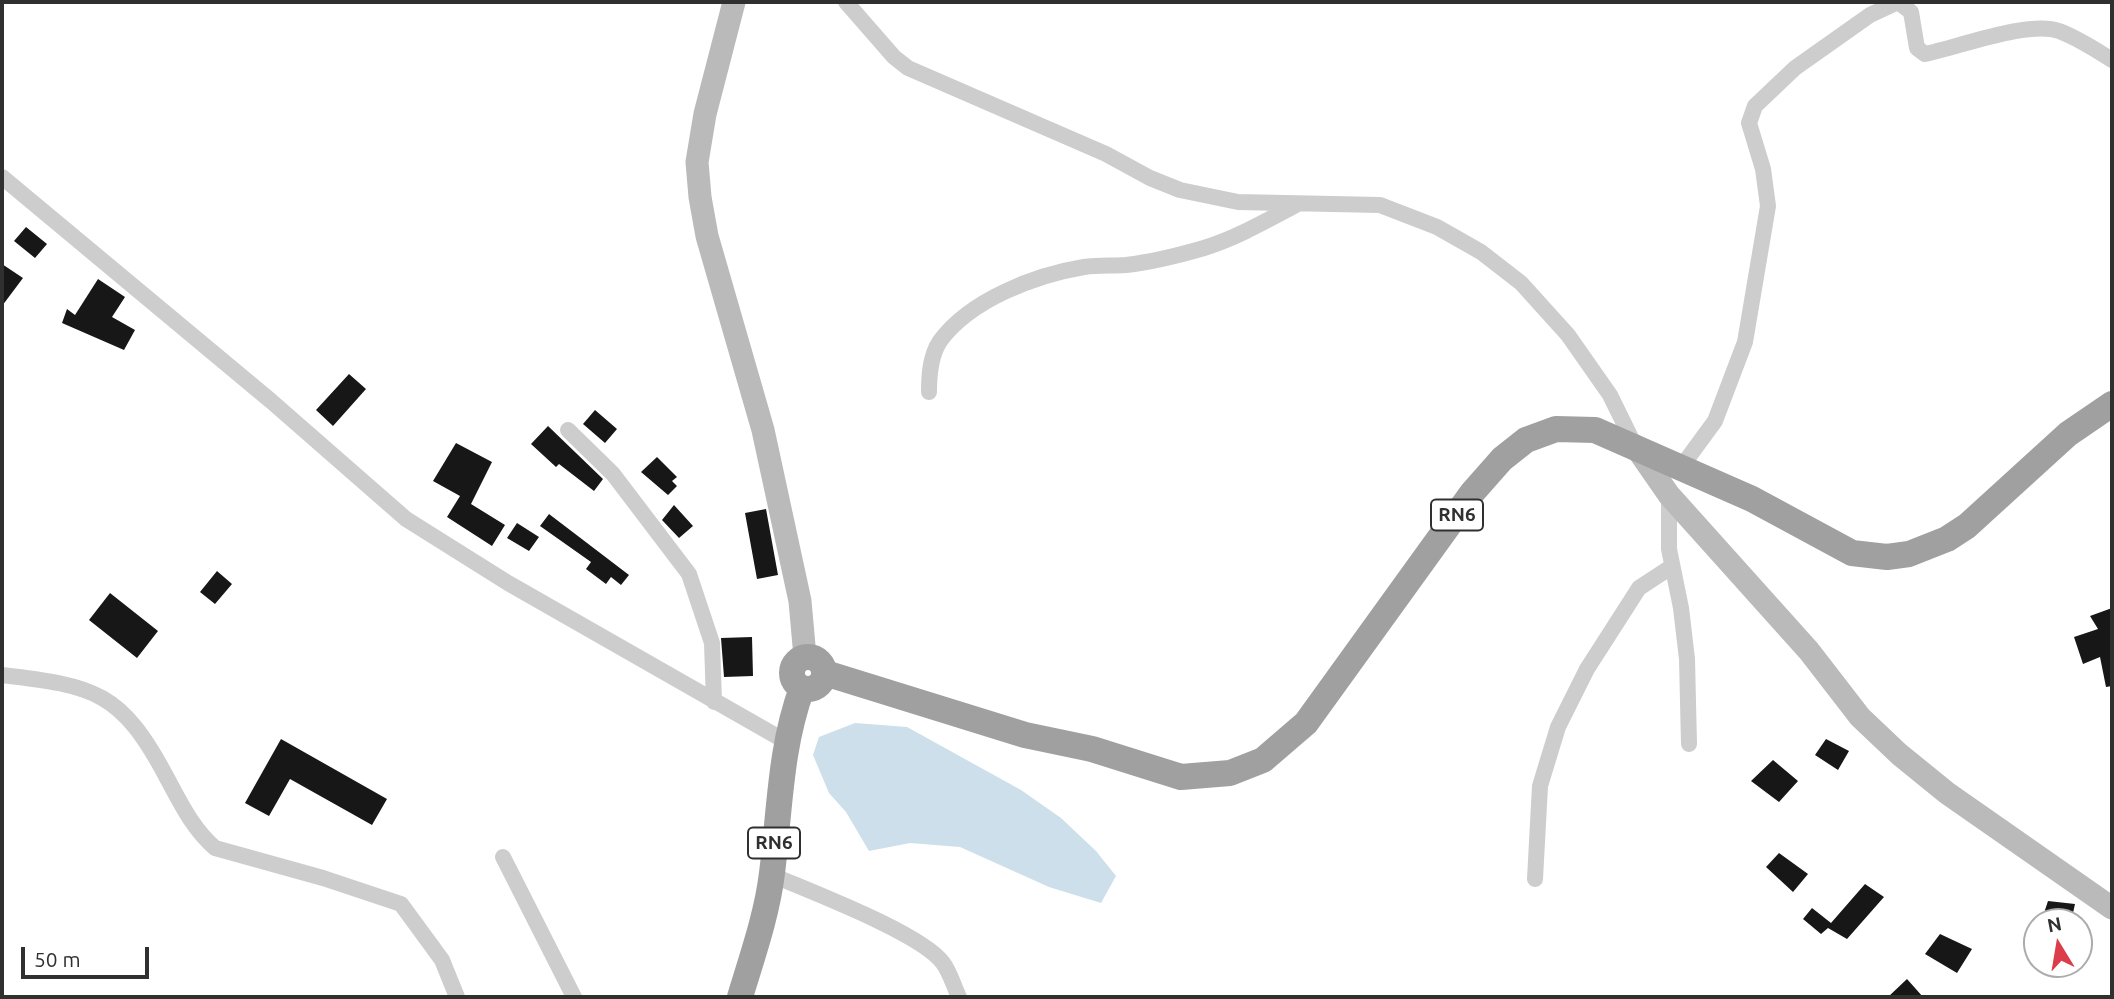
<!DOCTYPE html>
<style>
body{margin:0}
#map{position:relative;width:2114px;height:999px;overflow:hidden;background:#fff;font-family:Ubuntu,sans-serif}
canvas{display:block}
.frame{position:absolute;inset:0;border:4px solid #303030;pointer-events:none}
.north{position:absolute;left:2023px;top:908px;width:70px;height:70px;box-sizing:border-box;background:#fff;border:2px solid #acacac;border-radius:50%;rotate:349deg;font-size:19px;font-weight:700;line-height:28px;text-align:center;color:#303030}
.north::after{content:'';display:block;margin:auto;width:24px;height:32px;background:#db3d4a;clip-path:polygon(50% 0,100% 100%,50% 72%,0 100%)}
.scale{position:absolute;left:21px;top:947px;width:128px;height:32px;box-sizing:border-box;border:4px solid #303030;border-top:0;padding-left:9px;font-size:21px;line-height:24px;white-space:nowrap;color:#303030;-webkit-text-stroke:5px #fff;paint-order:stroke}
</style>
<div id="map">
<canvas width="2114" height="999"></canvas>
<div class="frame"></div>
<div class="north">N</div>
<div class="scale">50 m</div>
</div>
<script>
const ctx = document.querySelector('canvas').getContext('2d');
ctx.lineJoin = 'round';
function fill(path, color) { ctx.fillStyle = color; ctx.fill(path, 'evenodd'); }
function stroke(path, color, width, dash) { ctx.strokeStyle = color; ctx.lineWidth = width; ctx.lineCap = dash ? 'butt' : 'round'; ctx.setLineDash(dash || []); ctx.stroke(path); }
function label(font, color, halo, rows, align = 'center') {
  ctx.font = font + ' Ubuntu,sans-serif'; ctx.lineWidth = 7; ctx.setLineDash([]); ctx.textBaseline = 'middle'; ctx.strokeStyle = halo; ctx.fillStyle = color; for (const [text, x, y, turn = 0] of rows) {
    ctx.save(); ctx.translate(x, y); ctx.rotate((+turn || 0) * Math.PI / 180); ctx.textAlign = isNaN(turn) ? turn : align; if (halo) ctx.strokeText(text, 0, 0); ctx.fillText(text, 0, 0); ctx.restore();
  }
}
const water = new Path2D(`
 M 855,723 L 907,727 L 1021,790 L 1061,818 L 1096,851 L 1116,876 L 1101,903 L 1049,887 L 960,847 L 910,843 L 869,851 L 846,812 L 829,793 L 813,755 L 819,737 Z`);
const building = new Path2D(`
 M 26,227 L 47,244 L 35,258 L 14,241 Z
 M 2,264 L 23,278 L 2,306 Z
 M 98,279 L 125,297 L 112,317 L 135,330 L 124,350 L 62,323 L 67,309 L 75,315 Z
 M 349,374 L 366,389 L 333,426 L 316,410 Z
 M 595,410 L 617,429 L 605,443 L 583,424 Z
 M 548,426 L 603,479 L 594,491 L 559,464 L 556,467 L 531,444 Z
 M 456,443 L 492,462 L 471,504 L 505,525 L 492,546 L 447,517 L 460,496 L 433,481 Z
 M 657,457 L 677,477 L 672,481 L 677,486 L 668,495 L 641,472 Z
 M 674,505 L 693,526 L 679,538 L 662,520 Z
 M 766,509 L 778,575 L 757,579 L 745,513 Z
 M 549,514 L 629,575 L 621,585 L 611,577 L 606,584 L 586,569 L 591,562 L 540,526 Z
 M 517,523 L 539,537 L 529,551 L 507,538 Z
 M 217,571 L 232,584 L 215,604 L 200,592 Z
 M 110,593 L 158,631 L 137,658 L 89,620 Z
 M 2112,608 L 2112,686 L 2106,687 L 2100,657 L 2083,664 L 2074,637 L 2098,629 L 2090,616 Z
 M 752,637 L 753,676 L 724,677 L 721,638 Z
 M 281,739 L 387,799 L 372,825 L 290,779 L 269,816 L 245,803 Z
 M 1826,739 L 1849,751 L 1838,770 L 1815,755 Z
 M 1773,760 L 1798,781 L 1779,802 L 1751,781 Z
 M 1779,853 L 1808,874 L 1793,892 L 1766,867 Z
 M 1865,884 L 1884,897 L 1847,939 L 1828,928 L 1821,934 L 1803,919 L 1812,908 L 1831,923 Z
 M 2048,901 L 2075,904 L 2071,922 L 2041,922 Z
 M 1940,934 L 1972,949 L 1957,973 L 1925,954 Z
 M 1907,979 L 1923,997 L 1888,997 Z`);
const minor = new Path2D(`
 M 846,2 L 894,57 L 908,68 L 1106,154 L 1150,178 L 1180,190 L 1238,202 L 1380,205 L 1437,227 L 1481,252 L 1521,283 L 1568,335 L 1610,395 L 1635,446
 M 2,177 L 271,401 L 406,519 L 508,583 L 785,741
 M 929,392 C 929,376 930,356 940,341 C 970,300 1035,275 1084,267 C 1098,265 1112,266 1126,265 C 1152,262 1180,255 1204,248 C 1236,238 1266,221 1296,205
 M 568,430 L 613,474 L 689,574 L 712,643 L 714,702
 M 1682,466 L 1715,421 L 1745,342 L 1768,206 L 1763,169 L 1749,123 L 1755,106 L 1795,68 L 1870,15 L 1898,2 L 1911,12 L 1917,48 L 1925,54 C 1959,47 2029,20 2059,31 C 2078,38 2096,50 2112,60
 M 1669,495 L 1669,549 L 1681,608 L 1687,659 L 1689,744
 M 2,675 C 95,686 121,691 167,778 C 181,804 193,829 215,848 L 323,878 L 401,904 L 442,960 L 457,997
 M 503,857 L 574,997
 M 772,875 C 809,891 921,933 943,963 C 950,972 954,987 959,997
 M 1535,879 L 1540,786 L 1558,727 L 1587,669 L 1639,588 L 1671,567`);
const secondary = new Path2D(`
 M 734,2 L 705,114 L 697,162 L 700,197 L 707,236 L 763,430 L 800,601 L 805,657
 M 1635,446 L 1669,495 L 1809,651 L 1860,717 L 1899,754 L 1947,793 L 2112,908`);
const trunk = new Path2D(`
 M792 673a16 16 0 1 1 32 0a16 16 0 1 1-32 0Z
 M 825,673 L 1025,735 L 1092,749 L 1181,777 L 1230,773 L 1263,760 L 1306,723 L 1472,493 L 1502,459 L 1526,440 L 1556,429 L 1595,430 L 1752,499 L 1852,553 L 1887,557 L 1909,554 L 1947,539 L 1967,526 L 2068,434 L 2112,404
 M 740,997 C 752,957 767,915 772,873 C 780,809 780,748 802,688`);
const shields = [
 [1457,515,52],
 [774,843,52]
];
const shieldNames = [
 ["RN6",1457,515],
 ["RN6",774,843]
];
fill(water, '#ccdfea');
fill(building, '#171717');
stroke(minor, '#cdcdcd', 16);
stroke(secondary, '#bababa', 23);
stroke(trunk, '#a0a0a0', 26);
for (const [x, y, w] of shields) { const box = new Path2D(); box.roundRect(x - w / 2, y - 15.5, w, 31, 5); ctx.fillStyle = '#fff'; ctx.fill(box); stroke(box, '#303030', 2); }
label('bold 19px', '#303030', null, shieldNames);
</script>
